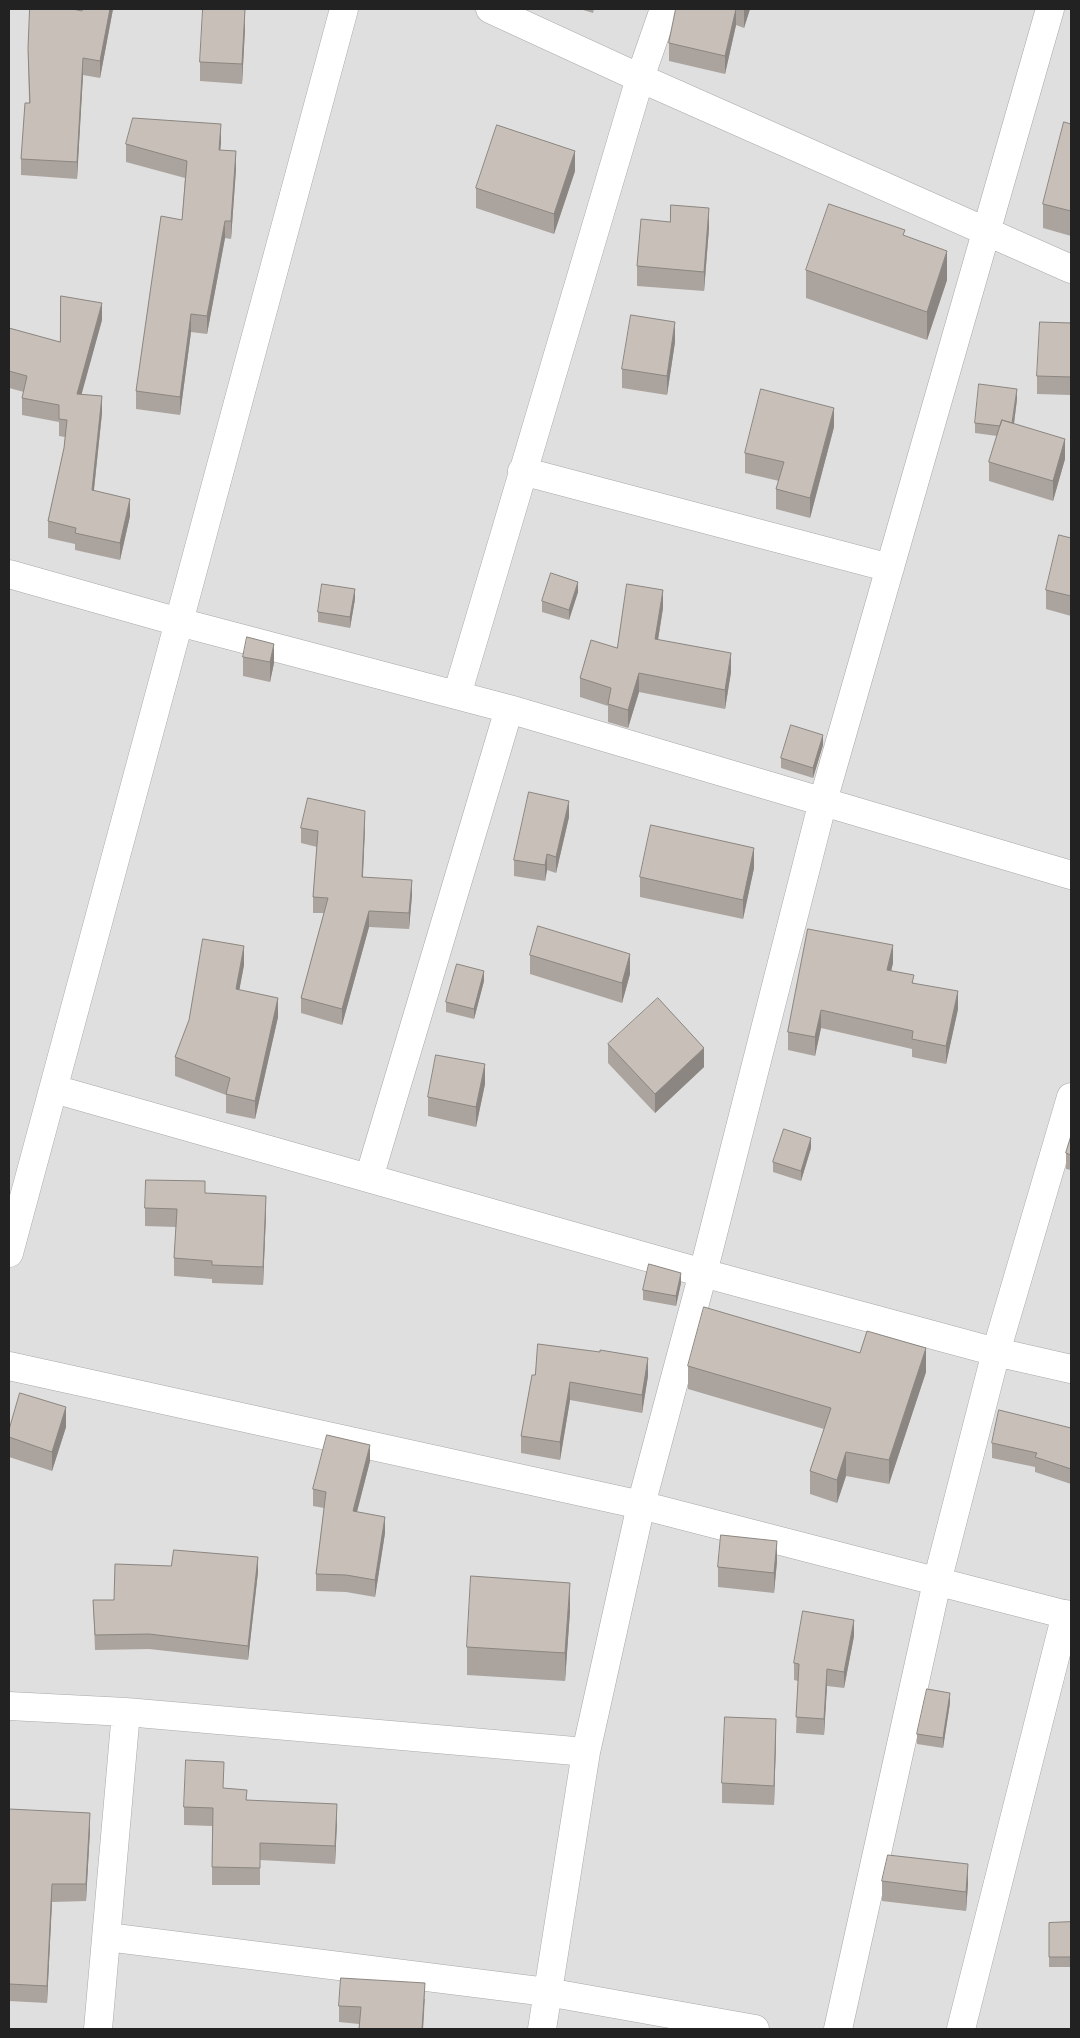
<!DOCTYPE html>
<style>
body{margin:0}
#map{position:relative;width:1080px;height:2038px;overflow:hidden;background:#f2efe9;font-family:Inter,sans-serif}
canvas{display:block}
.frame{position:absolute;inset:0;border:10px solid #222;pointer-events:none}
</style>
<div id="map">
<canvas width="1080" height="2038"></canvas>
<div class="frame"></div>
</div>
<script>
const ctx = document.querySelector('canvas').getContext('2d');
ctx.lineJoin = 'round';
function fill(path, color) { ctx.fillStyle = color; ctx.fill(path, 'evenodd'); }
function stroke(path, color, width, dash) { ctx.strokeStyle = color; ctx.lineWidth = width; ctx.lineCap = dash ? 'butt' : 'round'; ctx.setLineDash(dash || []); ctx.stroke(path); }
const residential = new Path2D(`
 M 9,9 L 1071,9 L 1071,2029 L 9,2029 Z`);
const minor = new Path2D(`
 M 490,9 L 640,78 L 1071,269
 M 522,471 L 890,568
 M 9,574 L 179,622 L 509,709 L 1071,875
 M 457,695 L 640,78 L 664,9
 M 54,1089 L 703,1273 L 996,1352 L 1071,1369
 M 369,1178 L 509,709
 M 9,1253 L 344,9
 M 9,1366 L 641,1505 L 1071,1616
 M 9,1706 L 126,1712 L 586,1752
 M 107,1937 L 547,1992 L 755,2029
 M 98,2029 L 126,1712
 M 542,2029 L 586,1752 L 641,1505 L 703,1273 L 823,801 L 1050,9
 M 838,2029 L 937,1582 L 996,1352 L 1071,1097
 M 961,2029 L 1066,1614`);
const wall = new Path2D(`
 M 113,9 L 100,78 L 83,75 L 77,179 L 21,175 L 21,159 L 29,103 L 28,49 L 82,11 Z
 M 580,9 L 594,9 L 593,13 Z
 M 676,9 L 750,9 L 744,28 L 736,25 L 725,74 L 669,61 L 669,43 Z
 M 245,29 L 242,84 L 200,81 L 200,62 Z
 M 1071,124 L 1071,236 L 1043,228 L 1043,204 Z
 M 221,142 L 220,150 L 236,169 L 231,239 L 225,238 L 207,334 L 191,332 L 180,415 L 136,409 L 136,391 L 182,220 L 185,178 L 126,162 L 126,144 Z
 M 575,171 L 554,234 L 476,208 L 476,188 Z
 M 709,228 L 704,291 L 637,286 L 637,266 Z
 M 806,270 L 947,280 L 927,340 L 806,298 Z
 M 102,320 L 81,394 L 102,413 L 94,490 L 130,516 L 120,560 L 75,550 L 75,544 L 48,538 L 48,521 L 64,448 L 65,437 L 59,436 L 59,422 L 22,415 L 22,398 L 24,392 L 9,388 L 9,328 L 60,342 Z
 M 1071,323 L 1071,395 L 1037,394 L 1037,376 Z
 M 675,342 L 667,395 L 622,388 L 622,369 Z
 M 1017,399 L 1014,424 L 1065,459 L 1053,501 L 989,481 L 989,462 L 997,436 L 975,433 L 975,423 Z
 M 834,427 L 810,518 L 776,509 L 776,489 L 779,481 L 745,473 L 745,453 Z
 M 1071,538 L 1071,616 L 1046,609 L 1046,590 Z
 M 578,592 L 569,620 L 542,612 L 542,601 Z
 M 355,599 L 350,628 L 318,622 L 318,612 Z
 M 663,608 L 658,640 L 731,672 L 725,709 L 639,692 L 628,728 L 608,722 L 608,706 L 580,697 L 580,678 L 617,648 Z
 M 243,657 L 274,663 L 270,682 L 243,676 Z
 M 823,745 L 813,778 L 781,768 L 781,758 Z
 M 569,817 L 556,873 L 547,870 L 545,881 L 514,876 L 514,860 Z
 M 365,827 L 363,877 L 412,895 L 409,929 L 369,927 L 342,1025 L 301,1013 L 301,998 L 324,913 L 313,913 L 313,897 L 317,847 L 301,843 L 301,828 Z
 M 754,868 L 743,919 L 640,897 L 640,877 Z
 M 808,929 L 893,963 L 891,971 L 914,983 L 958,1009 L 946,1064 L 912,1057 L 912,1049 L 821,1028 L 815,1056 L 788,1050 L 788,1032 Z
 M 530,955 L 630,974 L 622,1003 L 530,974 Z
 M 244,965 L 239,990 L 278,1017 L 255,1119 L 226,1113 L 226,1095 L 175,1076 L 175,1057 Z
 M 484,981 L 474,1019 L 446,1012 L 446,1002 Z
 M 608,1044 L 704,1067 L 655,1113 L 608,1063 Z
 M 485,1084 L 476,1127 L 428,1116 L 428,1097 Z
 M 1071,1136 L 1071,1170 L 1066,1169 L 1066,1153 Z
 M 811,1148 L 801,1181 L 773,1172 L 773,1162 Z
 M 205,1193 L 266,1214 L 263,1285 L 212,1283 L 212,1279 L 174,1276 L 174,1258 L 176,1227 L 145,1226 L 145,1208 Z
 M 681,1283 L 676,1306 L 643,1300 L 643,1290 Z
 M 860,1353 L 926,1372 L 889,1484 L 846,1476 L 837,1503 L 810,1494 L 810,1471 L 824,1429 L 688,1389 L 688,1366 Z
 M 535,1375 L 648,1376 L 642,1413 L 570,1400 L 560,1460 L 521,1453 L 521,1436 Z
 M 66,1427 L 52,1471 L 9,1457 L 9,1430 Z
 M 1071,1428 L 1071,1484 L 1035,1472 L 1035,1467 L 992,1458 L 992,1443 Z
 M 370,1461 L 357,1512 L 385,1533 L 375,1597 L 346,1592 L 316,1591 L 316,1574 L 324,1508 L 313,1506 L 313,1489 Z
 M 777,1561 L 774,1593 L 718,1587 L 718,1567 Z
 M 258,1572 L 248,1660 L 149,1649 L 95,1650 L 93,1600 L 114,1600 Z
 M 570,1611 L 565,1681 L 467,1675 L 467,1647 Z
 M 854,1636 L 844,1688 L 827,1686 L 824,1735 L 796,1733 L 798,1681 L 794,1680 L 794,1663 Z
 M 950,1703 L 943,1748 L 917,1744 L 917,1734 Z
 M 776,1739 L 774,1805 L 722,1803 L 722,1783 Z
 M 224,1788 L 247,1800 L 337,1822 L 335,1864 L 260,1860 L 260,1885 L 212,1885 L 212,1826 L 184,1825 L 184,1807 Z
 M 9,1809 L 90,1830 L 86,1901 L 52,1902 L 47,2003 L 9,2001 Z
 M 882,1881 L 968,1884 L 966,1911 L 882,1901 Z
 M 1071,1922 L 1071,1967 L 1049,1967 L 1049,1923 Z
 M 425,1999 L 423,2029 L 359,2029 L 359,2024 L 339,2022 L 339,2006 Z`);
const shadedWall = new Path2D(`
 M 110,9 L 113,9 L 100,78 L 100,61 Z
 M 245,9 L 245,29 L 242,84 L 242,64 Z
 M 736,9 L 736,25 L 725,74 L 725,56 Z
 M 745,9 L 750,9 L 744,28 L 744,10 Z
 M 83,58 L 83,75 L 77,179 L 77,162 Z
 M 221,124 L 221,142 L 219,167 L 219,150 Z
 M 236,151 L 236,169 L 231,239 L 231,221 Z
 M 575,151 L 575,171 L 554,234 L 554,214 Z
 M 709,208 L 709,228 L 704,291 L 704,272 Z
 M 225,221 L 225,238 L 207,334 L 207,316 Z
 M 947,251 L 947,280 L 927,340 L 927,312 Z
 M 102,303 L 102,320 L 77,411 L 77,394 Z
 M 191,314 L 191,332 L 180,415 L 180,397 Z
 M 675,322 L 675,342 L 667,395 L 667,376 Z
 M 1017,389 L 1017,399 L 1012,438 L 1012,428 Z
 M 102,396 L 102,413 L 92,507 L 92,490 Z
 M 834,408 L 834,427 L 810,518 L 810,498 Z
 M 1065,439 L 1065,459 L 1053,501 L 1053,481 Z
 M 130,499 L 130,516 L 120,560 L 120,543 Z
 M 578,582 L 578,592 L 569,620 L 569,610 Z
 M 355,589 L 355,599 L 350,628 L 350,617 Z
 M 663,590 L 663,608 L 655,658 L 655,639 Z
 M 274,644 L 274,663 L 270,682 L 270,662 Z
 M 731,653 L 731,672 L 725,709 L 725,690 Z
 M 639,673 L 639,692 L 628,728 L 628,710 Z
 M 823,735 L 823,745 L 813,778 L 813,768 Z
 M 569,801 L 569,817 L 556,873 L 556,857 Z
 M 365,811 L 365,827 L 362,893 L 362,877 Z
 M 754,848 L 754,868 L 743,919 L 743,900 Z
 M 547,854 L 547,870 L 545,881 L 545,865 Z
 M 412,880 L 412,895 L 409,929 L 409,913 Z
 M 369,911 L 369,927 L 342,1025 L 342,1009 Z
 M 893,945 L 893,963 L 887,988 L 887,970 Z
 M 244,946 L 244,965 L 236,1008 L 236,989 Z
 M 630,954 L 630,974 L 622,1003 L 622,983 Z
 M 484,971 L 484,981 L 474,1019 L 474,1009 Z
 M 958,991 L 958,1009 L 946,1064 L 946,1046 Z
 M 278,998 L 278,1017 L 255,1119 L 255,1101 Z
 M 821,1010 L 821,1028 L 815,1056 L 815,1037 Z
 M 704,1048 L 704,1067 L 655,1113 L 655,1094 Z
 M 485,1064 L 485,1084 L 476,1127 L 476,1107 Z
 M 811,1138 L 811,1148 L 801,1181 L 801,1171 Z
 M 266,1196 L 266,1214 L 263,1285 L 263,1267 Z
 M 681,1273 L 681,1283 L 676,1306 L 676,1296 Z
 M 926,1348 L 926,1372 L 889,1484 L 889,1460 Z
 M 648,1358 L 648,1376 L 642,1413 L 642,1395 Z
 M 570,1382 L 570,1400 L 560,1460 L 560,1442 Z
 M 66,1407 L 66,1427 L 52,1471 L 52,1452 Z
 M 370,1445 L 370,1461 L 353,1527 L 353,1511 Z
 M 846,1452 L 846,1476 L 837,1503 L 837,1480 Z
 M 385,1517 L 385,1533 L 375,1597 L 375,1580 Z
 M 777,1541 L 777,1561 L 774,1593 L 774,1573 Z
 M 258,1557 L 258,1572 L 248,1660 L 248,1646 Z
 M 570,1583 L 570,1611 L 565,1681 L 565,1653 Z
 M 854,1620 L 854,1636 L 844,1688 L 844,1672 Z
 M 827,1669 L 827,1686 L 824,1735 L 824,1719 Z
 M 950,1693 L 950,1703 L 943,1748 L 943,1738 Z
 M 776,1719 L 776,1739 L 774,1805 L 774,1786 Z
 M 337,1804 L 337,1822 L 335,1864 L 335,1846 Z
 M 90,1813 L 90,1830 L 86,1901 L 86,1884 Z
 M 968,1864 L 968,1884 L 966,1911 L 966,1892 Z
 M 52,1884 L 52,1902 L 47,2003 L 47,1986 Z
 M 425,1983 L 423,2029 L 422,2029 Z`);
const building = new Path2D(`
 M 30,9 L 73,9 L 82,11 L 83,9 L 110,9 L 100,61 L 83,58 L 77,162 L 21,159 L 25,103 L 30,103 L 28,49 Z
 M 203,9 L 245,9 L 242,64 L 200,62 Z
 M 676,9 L 736,9 L 725,56 L 669,43 Z
 M 133,118 L 221,124 L 219,150 L 236,151 L 231,221 L 225,221 L 207,316 L 191,314 L 180,397 L 136,391 L 161,216 L 182,220 L 187,161 L 126,144 Z
 M 1064,122 L 1071,124 L 1071,211 L 1043,204 Z
 M 497,125 L 575,151 L 554,214 L 476,188 Z
 M 829,204 L 905,230 L 903,235 L 947,251 L 927,312 L 806,270 Z
 M 671,205 L 709,208 L 704,272 L 637,266 L 641,219 L 670,222 Z
 M 61,296 L 102,303 L 77,394 L 102,396 L 92,490 L 130,499 L 120,543 L 75,533 L 76,528 L 48,521 L 64,448 L 67,420 L 59,419 L 59,405 L 22,398 L 27,376 L 9,371 L 9,328 L 60,342 Z
 M 631,315 L 675,322 L 667,376 L 622,369 Z
 M 1040,322 L 1071,323 L 1071,377 L 1037,376 Z
 M 979,384 L 1017,389 L 1012,423 L 1002,420 L 1000,426 L 975,423 Z
 M 761,389 L 834,408 L 810,498 L 776,489 L 784,462 L 745,453 Z
 M 1002,420 L 1065,439 L 1053,481 L 989,462 Z
 M 1059,535 L 1071,538 L 1071,596 L 1046,590 Z
 M 551,573 L 578,582 L 569,610 L 542,601 Z
 M 322,584 L 355,589 L 350,617 L 318,612 Z
 M 627,584 L 663,590 L 655,639 L 731,653 L 725,690 L 639,673 L 628,710 L 608,704 L 611,688 L 580,678 L 591,640 L 617,648 Z
 M 247,637 L 274,644 L 270,662 L 243,657 Z
 M 791,725 L 823,735 L 813,768 L 781,758 Z
 M 529,792 L 569,801 L 556,857 L 547,854 L 545,865 L 514,860 Z
 M 308,798 L 365,811 L 362,877 L 412,880 L 409,913 L 369,911 L 342,1009 L 301,998 L 328,898 L 313,897 L 318,831 L 301,828 Z
 M 651,825 L 754,848 L 743,900 L 640,877 Z
 M 538,926 L 630,954 L 622,983 L 530,955 Z
 M 808,929 L 893,945 L 887,970 L 914,975 L 912,983 L 958,991 L 946,1046 L 912,1039 L 913,1031 L 821,1010 L 815,1037 L 788,1032 Z
 M 203,939 L 244,946 L 236,989 L 278,998 L 255,1101 L 226,1094 L 230,1078 L 175,1057 L 189,1020 Z
 M 457,964 L 484,971 L 474,1009 L 446,1002 Z
 M 658,998 L 704,1048 L 655,1094 L 608,1044 Z
 M 436,1055 L 485,1064 L 476,1107 L 428,1097 Z
 M 784,1129 L 811,1138 L 801,1171 L 773,1162 Z
 M 1071,1136 L 1071,1155 L 1066,1153 Z
 M 146,1180 L 205,1181 L 205,1193 L 266,1196 L 263,1267 L 212,1265 L 212,1261 L 174,1258 L 177,1209 L 145,1208 Z
 M 649,1264 L 681,1273 L 676,1296 L 643,1290 Z
 M 704,1307 L 860,1353 L 867,1331 L 926,1348 L 889,1460 L 846,1452 L 837,1480 L 810,1471 L 831,1408 L 688,1366 Z
 M 538,1344 L 600,1352 L 600,1350 L 648,1358 L 642,1395 L 570,1382 L 560,1442 L 521,1436 L 532,1375 L 535,1375 Z
 M 20,1393 L 66,1407 L 52,1452 L 9,1437 L 9,1430 Z
 M 999,1410 L 1071,1428 L 1071,1469 L 1035,1457 L 1037,1453 L 992,1443 Z
 M 327,1435 L 370,1445 L 353,1511 L 385,1517 L 375,1580 L 346,1575 L 316,1574 L 326,1492 L 313,1489 Z
 M 721,1535 L 777,1541 L 774,1573 L 718,1567 Z
 M 174,1550 L 258,1557 L 248,1646 L 149,1634 L 95,1635 L 93,1600 L 114,1600 L 115,1564 L 171,1566 Z
 M 471,1576 L 570,1583 L 565,1653 L 467,1647 Z
 M 803,1611 L 854,1620 L 844,1672 L 827,1669 L 824,1719 L 796,1717 L 799,1664 L 794,1663 Z
 M 927,1689 L 950,1693 L 943,1738 L 917,1734 Z
 M 725,1717 L 776,1719 L 774,1786 L 722,1783 Z
 M 186,1760 L 224,1762 L 223,1788 L 247,1790 L 246,1800 L 337,1804 L 335,1846 L 260,1843 L 260,1868 L 212,1867 L 213,1808 L 184,1807 Z
 M 9,1809 L 90,1813 L 86,1884 L 52,1884 L 47,1986 L 9,1984 Z
 M 888,1855 L 968,1864 L 966,1892 L 882,1881 Z
 M 1071,1922 L 1071,1957 L 1049,1957 L 1049,1923 Z
 M 341,1978 L 425,1983 L 422,2029 L 359,2029 L 361,2007 L 339,2006 Z`);
fill(residential, '#e0dfdf');
stroke(minor, '#a9a9a9', 29);
stroke(minor, '#fff', 28);
fill(wall, '#aba49e');
fill(shadedWall, '#8b8681');
fill(building, '#c7bfb8');
stroke(building, '#8b8681', 1);
</script>
